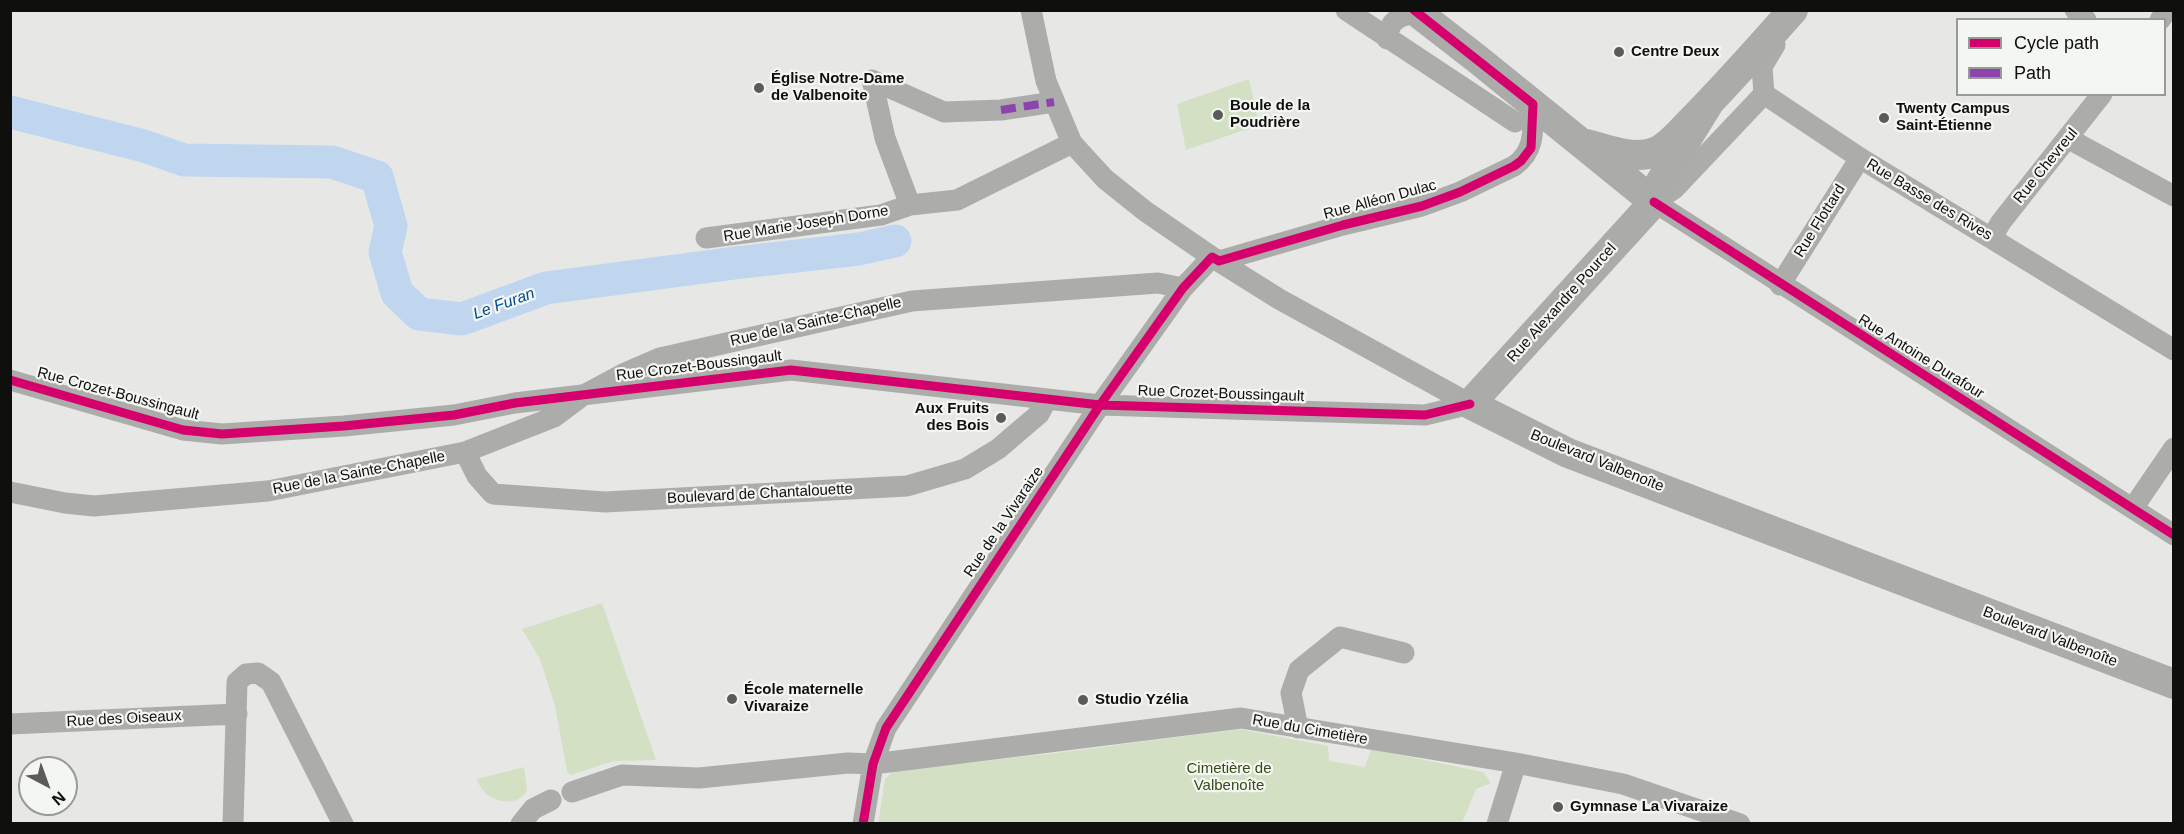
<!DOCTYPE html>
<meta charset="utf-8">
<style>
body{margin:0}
#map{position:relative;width:2184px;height:834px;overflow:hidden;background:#e7e8e6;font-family:Helvetica,sans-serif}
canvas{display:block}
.frame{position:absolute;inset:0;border:12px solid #0f0f0e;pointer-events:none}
.legend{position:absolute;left:1956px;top:18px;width:210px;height:78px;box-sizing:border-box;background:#f4f6f2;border:2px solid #989a97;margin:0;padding:8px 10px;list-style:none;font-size:18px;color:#0f0f0e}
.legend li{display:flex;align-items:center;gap:12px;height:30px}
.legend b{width:30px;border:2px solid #989a97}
.north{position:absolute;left:18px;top:756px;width:60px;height:60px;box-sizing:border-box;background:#f4f6f2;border:2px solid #989a97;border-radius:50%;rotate:139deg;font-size:16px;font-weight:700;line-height:24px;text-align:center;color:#0f0f0e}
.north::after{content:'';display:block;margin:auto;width:21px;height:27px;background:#5b5b5a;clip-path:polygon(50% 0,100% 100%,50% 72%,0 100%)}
</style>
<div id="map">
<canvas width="2184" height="834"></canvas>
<div class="frame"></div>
<ul class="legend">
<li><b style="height:8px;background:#d6006c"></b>Cycle path</li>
<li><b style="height:8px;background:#8e44ad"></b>Path</li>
</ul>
<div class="north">N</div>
</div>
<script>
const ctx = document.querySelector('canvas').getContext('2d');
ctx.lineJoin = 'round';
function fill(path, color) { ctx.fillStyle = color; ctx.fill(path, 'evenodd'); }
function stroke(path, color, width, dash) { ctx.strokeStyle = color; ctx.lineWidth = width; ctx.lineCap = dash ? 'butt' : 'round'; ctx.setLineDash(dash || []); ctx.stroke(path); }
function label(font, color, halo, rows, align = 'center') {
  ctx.font = font + ' Helvetica,sans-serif'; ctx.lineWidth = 4.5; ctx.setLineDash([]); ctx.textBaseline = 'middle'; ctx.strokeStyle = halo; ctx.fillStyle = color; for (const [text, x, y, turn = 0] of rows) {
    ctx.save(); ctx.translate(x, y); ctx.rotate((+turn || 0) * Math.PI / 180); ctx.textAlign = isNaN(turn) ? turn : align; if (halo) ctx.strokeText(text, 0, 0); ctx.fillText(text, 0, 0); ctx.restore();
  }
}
const green = new Path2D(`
 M 1249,79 L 1259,125 L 1186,150 L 1177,104 Z
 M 602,603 L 656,760 L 614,761 L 570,775 L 567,771 L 555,706 L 540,659 L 522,629 Z
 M 1239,729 L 1328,746 L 1329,761 L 1365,767 L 1371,749 L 1483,772 L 1491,783 L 1476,789 L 1462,823 L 878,824 L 885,779 L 894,771 L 1064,752 Z
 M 524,767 L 527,791 C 514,811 482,800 477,779 Z`);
const river = new Path2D(`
 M 10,112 L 144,146 L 184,160 L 332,162 L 377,177 L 391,226 L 385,252 L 397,293 L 419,314 L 462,319 L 546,288 L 735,263 L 859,249 L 895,241`);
const street = new Path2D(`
 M 1031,10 L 1046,81 L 1072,143 L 1105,179 L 1145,211 L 1212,257 L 1279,299 L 1470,404
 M 1346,10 L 1515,122
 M 2075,10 L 2086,20
 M 2160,20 L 2167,10
 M 1387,39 C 1389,20 1399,16 1416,13
 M 1775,45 L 1762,67 L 1764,94 L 1860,158 L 2174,350
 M 1764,94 L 1674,189 L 1654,202 L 2174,535
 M 2069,139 L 2174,196
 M 910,205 L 885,138 L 872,80 L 944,112 L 1001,110 L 1054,102
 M 1992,237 L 2001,222 L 2102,94
 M 706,238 L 881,215 L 910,205 L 957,200 L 1072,143
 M 1219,261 L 1343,225 L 1422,206 L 1460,192 L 1514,166 C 1536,151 1533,128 1533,104
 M 1780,285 L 1860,158
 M 10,380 L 183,430 L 222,434 L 344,426 L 454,415 L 515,403 L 791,370 L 1100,405 L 1425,415 L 1470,404
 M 465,452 L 477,476 L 493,494 L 605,502 L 907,486 L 965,469 L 998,449 L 1039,414 L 1047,399
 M 10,492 L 65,503 L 94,506 L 268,491 L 465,452 L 554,417 L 582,396 L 623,374 L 660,358 L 912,301 L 1158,283 L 1183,288
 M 2133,508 L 2174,448
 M 10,724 L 237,714
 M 1298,728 L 1291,693 L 1299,670 L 1340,637 L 1404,653
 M 572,792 L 622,775 L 699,778 L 848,763 L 873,764 L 1241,718 L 1516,763 L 1623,784 L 1740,824
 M 233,824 L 237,682 L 246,674 L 258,673 L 271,682 L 343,824
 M 521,824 L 533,809 L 551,800
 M 863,824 L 873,764 L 886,728 L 1100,405 L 1183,288 L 1212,257
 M 1497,824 L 1516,763`);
const secondary = new Path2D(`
 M 1414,10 L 1476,58 L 1654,202
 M 1709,103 L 1661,181 L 1654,202 L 1470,404 L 1568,453 L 2174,684
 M 1587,144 C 1607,150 1635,160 1655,152 C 1668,147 1680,132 1690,122 C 1726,86 1759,48 1793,10`);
const quiet = new Path2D(`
 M 1001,110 L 1054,102`);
const cycleway = new Path2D(`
 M 1654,202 L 2174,535
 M 10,380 L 183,430 L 222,434 L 344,426 L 454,415 L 515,403 L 791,370 L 1100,405 L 1425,415 L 1470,404
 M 863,824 L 873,764 L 886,728 L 1100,405 L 1183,288 L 1212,257 L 1219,261 L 1343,225 L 1422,206 L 1460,192 L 1514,166 L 1521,161 L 1531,148 L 1533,104 L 1414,10`);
const markers = [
 [1619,52,6,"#5b5b5a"],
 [759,88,6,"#5b5b5a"],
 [1218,115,6,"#5b5b5a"],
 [1884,118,6,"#5b5b5a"],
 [1001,418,6,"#5b5b5a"],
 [732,699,6,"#5b5b5a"],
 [1083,700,6,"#5b5b5a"],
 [1558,807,6,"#5b5b5a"]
];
const poiNames = [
 ["Centre Deux",1631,52],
 ["Église Notre-Dame",771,79],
 ["de Valbenoite",771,96],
 ["Boule de la",1230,106],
 ["Poudrière",1230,123],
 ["Twenty Campus",1896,109],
 ["Saint-Étienne",1896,126],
 ["Aux Fruits",989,409,"right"],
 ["des Bois",989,426,"right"],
 ["École maternelle",744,690],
 ["Vivaraize",744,707],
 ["Studio Yzélia",1095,700],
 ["Gymnase La Vivaraize",1570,807]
];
const streetNames = [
 ["Rue Chevreul",2046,166,-51],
 ["Rue Alléon Dulac",1380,200,-15],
 ["Rue Basse des Rives",1929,200,31],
 ["Rue Flottard",1820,221,-58],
 ["Rue Marie Joseph Dorne",806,224,-9],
 ["Rue Alexandre Pourcel",1562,303,-48],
 ["Rue de la Sainte-Chapelle",816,322,-13],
 ["Rue Antoine Durafour",1921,357,32],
 ["Rue Crozet-Boussingault",699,366,-7],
 ["Rue Crozet-Boussingault",118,394,15],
 ["Rue Crozet-Boussingault",1221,394,2],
 ["Boulevard Valbenoîte",1597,461,22],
 ["Rue de la Sainte-Chapelle",359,473,-11],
 ["Boulevard de Chantalouette",760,494,-3],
 ["Rue de la Vivaraize",1004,522,-56],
 ["Boulevard Valbenoîte",2050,637,21],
 ["Rue des Oiseaux",124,719,-3],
 ["Rue du Cimetière",1310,730,10]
];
const parkNames = [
 ["Cimetière de",1229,769],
 ["Valbenoîte",1229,786]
];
const waterNames = [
 ["Le Furan",504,304,-20]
];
fill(green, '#d3e0c3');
stroke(river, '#c0d6ef', 33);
stroke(street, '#acacab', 21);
stroke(secondary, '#ababaa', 30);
stroke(quiet, '#8e44ad', 8, [15, 8]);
stroke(cycleway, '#d6006c', 9);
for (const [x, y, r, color] of markers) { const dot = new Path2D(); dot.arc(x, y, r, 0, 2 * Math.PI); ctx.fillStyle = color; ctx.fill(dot); stroke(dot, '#f4f6f2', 2); }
label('bold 15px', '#0f0f0e', '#f4f6f2', poiNames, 'left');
label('15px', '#0f0f0e', '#f4f6f2', streetNames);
label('15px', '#374a17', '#f4f6f2', parkNames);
label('italic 16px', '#004d92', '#f4f6f2', waterNames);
</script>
